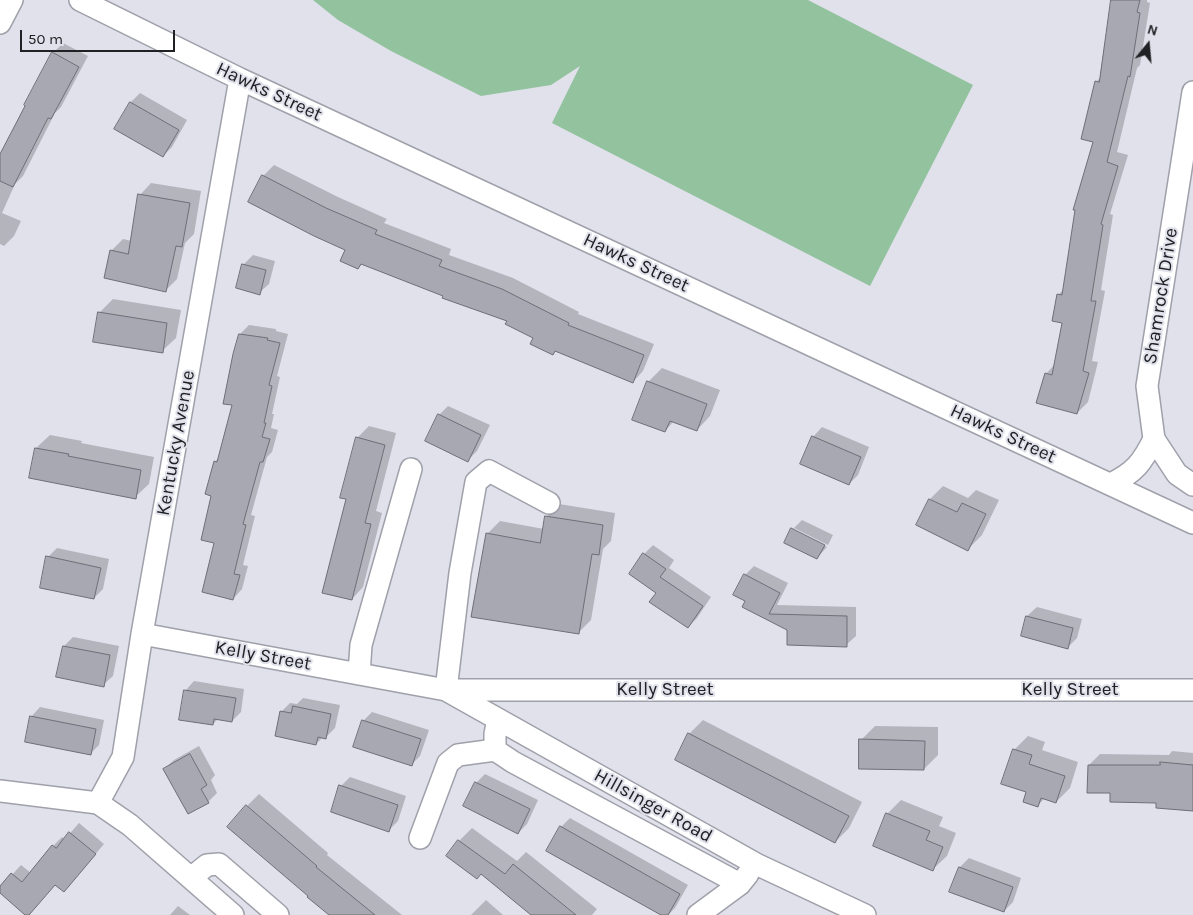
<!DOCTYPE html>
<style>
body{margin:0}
#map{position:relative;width:1193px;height:915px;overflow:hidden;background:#e0e1eb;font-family:Karla,sans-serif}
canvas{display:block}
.north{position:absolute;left:1123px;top:20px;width:50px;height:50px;-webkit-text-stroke:4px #e0e1eb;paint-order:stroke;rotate:17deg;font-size:14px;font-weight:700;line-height:20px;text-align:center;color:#202124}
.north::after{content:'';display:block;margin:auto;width:18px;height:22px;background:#202124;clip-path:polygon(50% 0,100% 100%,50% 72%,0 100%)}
.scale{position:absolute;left:20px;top:30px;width:155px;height:22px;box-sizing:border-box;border:2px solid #202124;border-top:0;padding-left:6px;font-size:15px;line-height:18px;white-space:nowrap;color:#202124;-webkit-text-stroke:4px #e0e1eb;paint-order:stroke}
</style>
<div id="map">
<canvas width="1193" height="915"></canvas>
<div class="north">N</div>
<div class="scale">50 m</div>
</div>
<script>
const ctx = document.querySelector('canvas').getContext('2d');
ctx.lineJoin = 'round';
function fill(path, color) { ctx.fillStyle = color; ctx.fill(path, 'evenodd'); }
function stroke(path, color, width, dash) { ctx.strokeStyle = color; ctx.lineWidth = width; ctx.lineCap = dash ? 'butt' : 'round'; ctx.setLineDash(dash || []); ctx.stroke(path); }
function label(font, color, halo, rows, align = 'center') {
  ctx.font = font + ' Karla,sans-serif'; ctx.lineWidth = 4; ctx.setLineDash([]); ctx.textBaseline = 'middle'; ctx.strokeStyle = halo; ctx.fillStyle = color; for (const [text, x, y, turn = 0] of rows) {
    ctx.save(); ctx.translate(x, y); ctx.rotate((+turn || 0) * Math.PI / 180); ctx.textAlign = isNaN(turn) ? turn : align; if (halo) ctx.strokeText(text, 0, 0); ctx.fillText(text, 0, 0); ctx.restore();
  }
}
const green = new Path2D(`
 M 313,0 L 808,0 L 973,85 L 870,286 L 552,123 L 580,66 L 551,85 L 481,96 L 391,51 L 338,20 Z`);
const shadow = new Path2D(`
 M 1113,0 L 1147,0 L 1147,2 L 1150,3 L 1140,65 L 1137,68 L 1117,152 L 1128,155 L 1110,214 L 1113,215 L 1101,290 L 1105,291 L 1092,361 L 1098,362 L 1088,402 L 1077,413 L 1046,374 L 1055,364 L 1063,322 L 1058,295 L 1064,289 L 1094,141 L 1097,81 L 1101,77 Z
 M 63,43 L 88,56 L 61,107 L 55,113 L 23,176 L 15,184 L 2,213 L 21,221 L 14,236 L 4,246 L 0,244 L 0,157 L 53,53 Z
 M 140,93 L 187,120 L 172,147 L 163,156 L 115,129 L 131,102 Z
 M 274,165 L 338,197 L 387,219 L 384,223 L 451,249 L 449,255 L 513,278 L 579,312 L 578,314 L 654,344 L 643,371 L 633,382 L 556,350 L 552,354 L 535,337 L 508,320 L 362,264 L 358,268 L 346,249 L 263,176 Z
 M 151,183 L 201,191 L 194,234 L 185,243 L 177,279 L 165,291 L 111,251 L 123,239 L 132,241 L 140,195 Z
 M 253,255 L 275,261 L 269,284 L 259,293 L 244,264 Z
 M 113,299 L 181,310 L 176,338 L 162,351 L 99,313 Z
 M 249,325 L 276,329 L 276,331 L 288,334 L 277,376 L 280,377 L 272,414 L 274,414 L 271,428 L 278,430 L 272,452 L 267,457 L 251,515 L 255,516 L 243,565 L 248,566 L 242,589 L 233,599 L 216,543 L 213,495 L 215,462 L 220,456 L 234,404 L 240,334 Z
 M 662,368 L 720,390 L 710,416 L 697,430 L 674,421 L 665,431 L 648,382 Z
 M 448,406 L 490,425 L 477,451 L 468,460 L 439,415 Z
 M 369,426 L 396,433 L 376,511 L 382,513 L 363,587 L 352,599 L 347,499 L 357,438 Z
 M 822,427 L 869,447 L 858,475 L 849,484 L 802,464 L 813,437 Z
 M 50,435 L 82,441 L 81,443 L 154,457 L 149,484 L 135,497 L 36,448 Z
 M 943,486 L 968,498 L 976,490 L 999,500 L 982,535 L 968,549 L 930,499 Z
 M 559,504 L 615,513 L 611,541 L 603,549 L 591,620 L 578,633 L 487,534 L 500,521 L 544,529 L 546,517 Z
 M 802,520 L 833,535 L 828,545 L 794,528 L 794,531 L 827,547 L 817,558 L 793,529 Z
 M 653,545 L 674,560 L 669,568 L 711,597 L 697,618 L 688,627 L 658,593 L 630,574 L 644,554 Z
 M 57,548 L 109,559 L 103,589 L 94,598 L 48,557 Z
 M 754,566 L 788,583 L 777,605 L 856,607 L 856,636 L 846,645 L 788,629 L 747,601 L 745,575 Z
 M 1037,607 L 1082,619 L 1077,638 L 1068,647 L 1022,635 L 1027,616 Z
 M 73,637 L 119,646 L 113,676 L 103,685 L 64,646 Z
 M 194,681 L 244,689 L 241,712 L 232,721 L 218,719 L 213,724 L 185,691 Z
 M 303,698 L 340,705 L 335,728 L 326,737 L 323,737 L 316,744 L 281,712 L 290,703 L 297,704 Z
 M 40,707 L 104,720 L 99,745 L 90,754 L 31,717 Z
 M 372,712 L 429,730 L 420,756 L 411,765 L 363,721 Z
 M 703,720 L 862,802 L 849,828 L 835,842 L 689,734 Z
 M 875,726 L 938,727 L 938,755 L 924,769 L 861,740 Z
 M 1028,736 L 1045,742 L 1042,750 L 1078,762 L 1070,788 L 1056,802 L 1045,798 L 1038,805 L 1028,792 L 1014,750 Z
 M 199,746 L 215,775 L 211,780 L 217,793 L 208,802 L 164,769 L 174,760 Z
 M 1172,751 L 1193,753 L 1193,810 L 1111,792 L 1089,765 L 1100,754 L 1169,755 Z
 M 485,774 L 538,800 L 527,824 L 518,833 L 476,783 Z
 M 350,777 L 406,796 L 398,821 L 389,830 L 341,786 Z
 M 259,794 L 328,853 L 327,855 L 402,915 L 331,915 L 247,806 Z
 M 901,800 L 943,817 L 939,826 L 956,833 L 947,856 L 933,869 L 887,814 Z
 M 570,818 L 688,885 L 675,908 L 668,915 L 663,915 L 561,827 Z
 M 79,823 L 104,844 L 73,881 L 64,890 L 56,883 L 27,915 L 0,892 L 0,888 L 21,865 L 31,873 L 53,846 L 62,837 L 65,839 Z
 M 472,828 L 517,861 L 526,852 L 597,909 L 592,915 L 533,915 L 481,873 L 448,856 L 459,841 Z
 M 969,858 L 1021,878 L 1013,902 L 1004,911 L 951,891 L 960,867 Z
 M 486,900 L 503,915 L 471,915 Z
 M 178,906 L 190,915 L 170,915 Z`);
const building = new Path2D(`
 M 1111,0 L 1140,0 L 1137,12 L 1140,13 L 1130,77 L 1128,76 L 1107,162 L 1118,166 L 1101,224 L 1103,225 L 1091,301 L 1096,301 L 1083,371 L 1089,373 L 1077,414 L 1036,403 L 1045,373 L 1052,375 L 1062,323 L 1052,321 L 1057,294 L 1062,295 L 1075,210 L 1073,210 L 1093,142 L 1081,139 L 1095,81 L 1099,82 Z
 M 52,52 L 79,67 L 51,119 L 48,118 L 13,187 L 0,181 L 0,154 L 25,106 L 24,105 Z
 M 130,102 L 179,130 L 163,157 L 114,129 Z
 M 262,175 L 326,208 L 377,230 L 375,234 L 442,260 L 439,266 L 502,289 L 569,323 L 568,325 L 644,355 L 633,383 L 555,351 L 553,355 L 530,344 L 533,338 L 505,324 L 507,321 L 442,298 L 443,296 L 361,264 L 358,269 L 340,261 L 345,250 L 314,236 L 248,202 Z
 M 138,194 L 190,203 L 182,247 L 176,246 L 166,292 L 104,278 L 110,250 L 128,254 Z
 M 242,264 L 266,270 L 260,295 L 236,288 Z
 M 98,312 L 167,323 L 163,353 L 93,342 Z
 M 239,334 L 268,338 L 267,340 L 280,343 L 269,385 L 272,386 L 264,423 L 266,423 L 262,437 L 270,439 L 263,462 L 260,462 L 243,524 L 246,525 L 234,574 L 240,575 L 233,600 L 202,592 L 214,543 L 201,540 L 211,496 L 205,494 L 214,461 L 217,462 L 232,405 L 223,404 L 233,354 Z
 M 647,381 L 707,404 L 697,431 L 670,421 L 665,432 L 632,420 Z
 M 438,414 L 481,435 L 468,462 L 425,441 Z
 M 812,436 L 861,457 L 849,485 L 800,464 Z
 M 356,437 L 385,445 L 365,523 L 371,524 L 352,600 L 322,593 L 346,499 L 340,498 Z
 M 35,448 L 69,454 L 68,456 L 141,470 L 136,499 L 29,478 Z
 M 929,499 L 957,512 L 962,503 L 986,514 L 968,551 L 916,525 Z
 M 545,516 L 603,525 L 599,555 L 592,554 L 579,634 L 471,617 L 486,533 L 540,543 Z
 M 791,528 L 825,545 L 817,559 L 784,543 Z
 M 643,553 L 666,569 L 660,577 L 703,606 L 688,628 L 649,602 L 656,593 L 629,574 Z
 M 46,556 L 101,568 L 94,599 L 40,588 Z
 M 744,574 L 780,593 L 769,614 L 847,616 L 847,647 L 787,645 L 787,630 L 742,607 L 745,601 L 733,595 Z
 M 1026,616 L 1073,628 L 1068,649 L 1021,636 Z
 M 63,646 L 110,655 L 104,687 L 56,677 Z
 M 184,690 L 236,698 L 232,722 L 214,719 L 213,725 L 179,720 Z
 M 293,706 L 331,714 L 326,739 L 318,737 L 316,745 L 275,736 L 280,711 L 291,713 Z
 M 30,716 L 96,729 L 91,755 L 25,742 Z
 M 362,720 L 421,739 L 412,766 L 353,747 Z
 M 688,733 L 849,816 L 835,843 L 675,760 Z
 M 859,739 L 925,741 L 924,770 L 859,769 Z
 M 1013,749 L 1032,755 L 1029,764 L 1065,776 L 1056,803 L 1041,798 L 1038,807 L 1023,802 L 1026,792 L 1001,784 Z
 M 190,754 L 207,785 L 201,789 L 209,803 L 188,814 L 163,769 Z
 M 1160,762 L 1193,765 L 1193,811 L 1156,808 L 1156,803 L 1110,802 L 1110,793 L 1087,793 L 1088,765 L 1160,765 Z
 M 475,782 L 530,809 L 518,834 L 463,806 Z
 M 339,785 L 398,805 L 389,832 L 331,812 Z
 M 246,805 L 317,866 L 316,867 L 375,915 L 329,915 L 307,897 L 308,896 L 227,827 Z
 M 886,813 L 930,831 L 926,840 L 943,847 L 933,871 L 873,846 Z
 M 560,826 L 680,894 L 668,915 L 661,915 L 546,851 Z
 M 69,832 L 96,854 L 64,892 L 55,885 L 29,915 L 25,915 L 0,893 L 0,886 L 11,873 L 22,882 L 52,845 L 56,848 Z
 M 458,840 L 505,874 L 513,864 L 576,915 L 531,915 L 481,874 L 477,879 L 446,856 Z
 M 959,867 L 1013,887 L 1004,912 L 949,892 Z`);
const minor = new Path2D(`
 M 80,0 L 240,79 L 1193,523
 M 0,23 L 12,0
 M 1193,92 L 1147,386 L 1154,439 L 1177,474 L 1193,485
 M 1111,484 C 1135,472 1142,463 1154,439
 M 549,503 L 489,471 L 476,482 L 460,573 L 446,690 L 756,864 L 865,915
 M 142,634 L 446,690 L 1193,690
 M 359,674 L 361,645 L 411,469
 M 498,719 L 495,734 L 495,750 L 513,762 L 740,884
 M 0,791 L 98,803 L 130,825 L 233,915
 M 98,803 L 123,757 L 142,634 L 240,79
 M 420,838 L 448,763 L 458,755 L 495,750
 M 191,878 L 207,865 L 219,864 L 278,915
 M 698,915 L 740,884 L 748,874`);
const streetNames = [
 ["Hawks Street",269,92,25],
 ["Hawks Street",636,263,25],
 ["Shamrock Drive",1161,296,-81],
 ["Hawks Street",1003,434,25],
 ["Kentucky Avenue",176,443,-80],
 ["Kelly Street",263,656,10],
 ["Kelly Street",665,690],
 ["Kelly Street",1070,690],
 ["Hillsinger Road",653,806,29]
];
fill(green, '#92c29e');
fill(shadow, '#0003');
fill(building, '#a7a8b1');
stroke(building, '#6e6e77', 1);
stroke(minor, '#9fa0aa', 24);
stroke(minor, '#fff', 21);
label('19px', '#202124', '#e0e1eb', streetNames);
</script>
